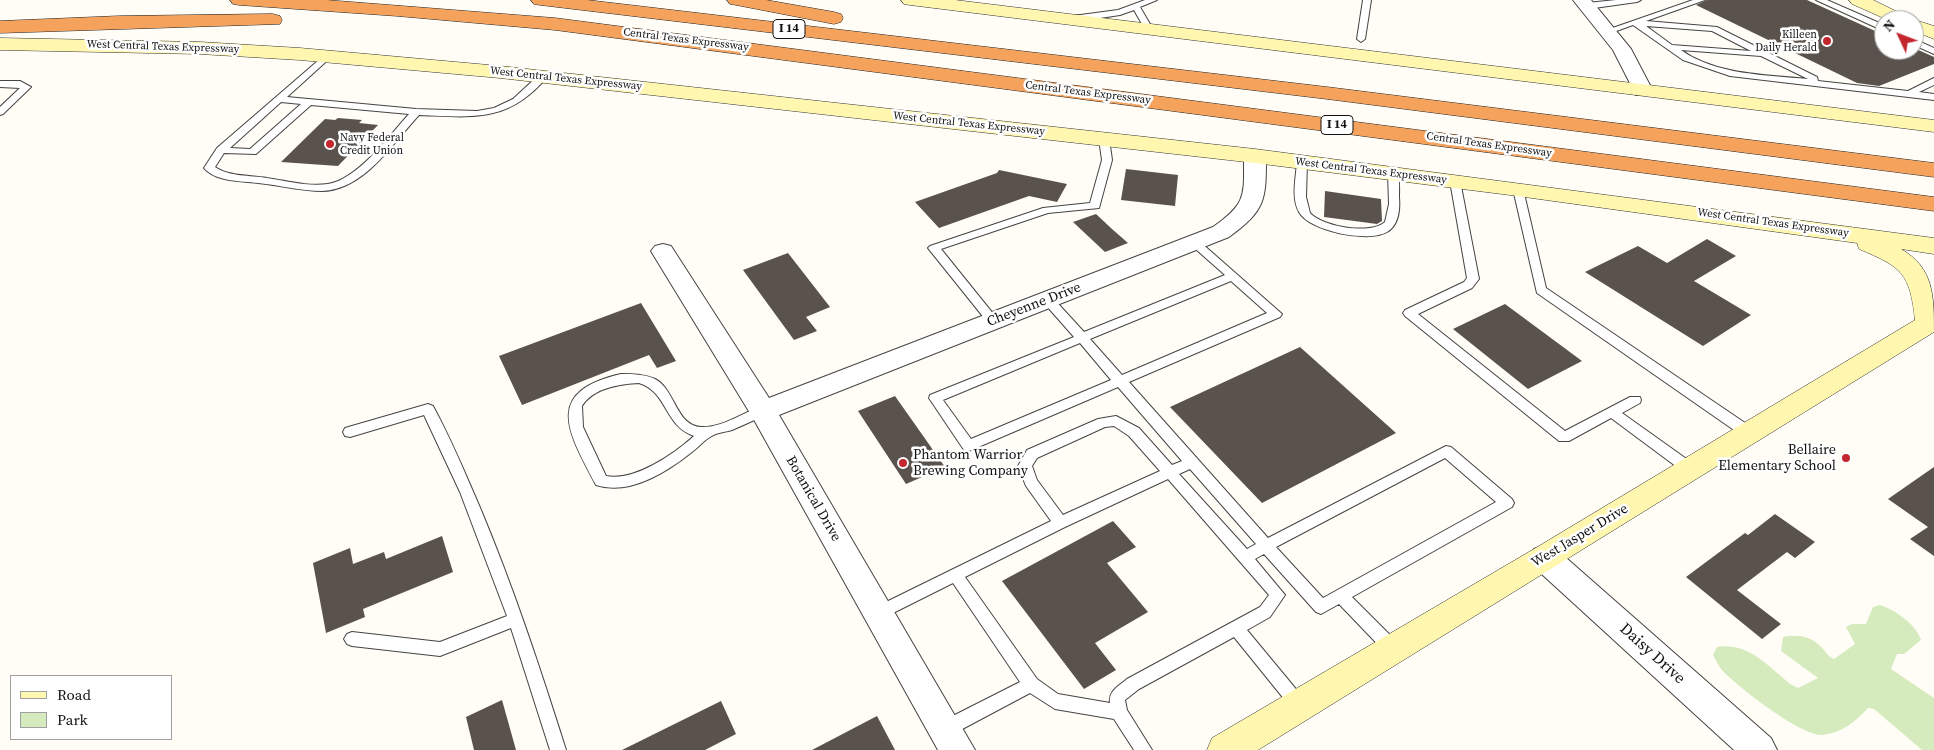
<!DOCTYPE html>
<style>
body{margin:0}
#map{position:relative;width:1934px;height:750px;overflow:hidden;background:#fffdf5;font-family:"Source Serif 4",serif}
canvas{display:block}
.legend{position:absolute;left:10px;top:675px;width:162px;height:65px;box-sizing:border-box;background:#fff;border:1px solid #a0a0a0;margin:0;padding:6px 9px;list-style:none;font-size:15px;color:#111}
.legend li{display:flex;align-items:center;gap:10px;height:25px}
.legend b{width:25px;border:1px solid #a0a0a0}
.north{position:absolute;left:1874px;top:10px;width:50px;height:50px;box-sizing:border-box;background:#fff;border:1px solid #a0a0a0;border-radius:50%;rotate:313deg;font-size:14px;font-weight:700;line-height:20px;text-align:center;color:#111}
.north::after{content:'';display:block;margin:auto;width:18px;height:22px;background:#c4262e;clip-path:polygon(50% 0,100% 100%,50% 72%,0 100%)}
</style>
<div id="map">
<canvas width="1934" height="750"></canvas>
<ul class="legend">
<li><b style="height:6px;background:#fff6b0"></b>Road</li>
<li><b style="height:14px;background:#d5ebbd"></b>Park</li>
</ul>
<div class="north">N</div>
</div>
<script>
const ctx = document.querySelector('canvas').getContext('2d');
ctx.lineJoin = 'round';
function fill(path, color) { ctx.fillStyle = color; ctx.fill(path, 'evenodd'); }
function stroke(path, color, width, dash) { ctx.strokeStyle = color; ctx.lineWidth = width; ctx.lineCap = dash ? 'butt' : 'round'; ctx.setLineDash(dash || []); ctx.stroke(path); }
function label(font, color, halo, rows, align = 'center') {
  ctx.font = font + ' "Source Serif 4",serif'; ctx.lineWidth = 5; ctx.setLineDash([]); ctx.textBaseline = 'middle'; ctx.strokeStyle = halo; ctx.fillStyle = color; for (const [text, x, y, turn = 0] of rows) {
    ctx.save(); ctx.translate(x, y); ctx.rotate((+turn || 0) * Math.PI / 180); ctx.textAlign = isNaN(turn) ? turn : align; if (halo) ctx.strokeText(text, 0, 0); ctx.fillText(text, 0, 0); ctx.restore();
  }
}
const green = new Path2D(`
 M 1880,605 C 1895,610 1916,624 1921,640 L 1904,654 L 1897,654 L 1891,669 L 1934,698 L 1934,750 L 1922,750 L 1874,709 L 1868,708 C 1855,722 1842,733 1822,735 C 1801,736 1736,686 1721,669 C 1718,665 1716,660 1713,655 L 1717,647 C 1748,642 1768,666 1790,684 L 1798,688 L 1818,678 L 1781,651 L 1783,637 C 1796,634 1811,636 1820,646 C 1826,651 1827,656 1834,659 L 1855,644 L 1846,627 L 1852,624 L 1866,624 L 1873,607 Z`);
const building = new Path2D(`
 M 1707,0 L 1807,0 L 1884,35 L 1884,50 L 1914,50 L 1914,48 L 1934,57 L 1934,64 L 1879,86 L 1857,83 L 1696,5 Z
 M 338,118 L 362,120 L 359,123 L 378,125 L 338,166 L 281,162 L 325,119 L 335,120 Z
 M 1126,169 L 1178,175 L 1175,206 L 1121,200 Z
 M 999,170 L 1067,184 L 1057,202 L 1029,196 L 939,228 L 915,202 L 997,173 Z
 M 1325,191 L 1381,199 L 1382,221 L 1377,224 L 1324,217 Z
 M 1096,214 L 1112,229 L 1128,243 L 1105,252 L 1073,222 Z
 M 1707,239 L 1736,256 L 1694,281 L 1751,315 L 1703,346 L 1585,272 L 1638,246 L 1667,263 Z
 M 788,253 L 830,307 L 806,317 L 817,331 L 794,340 L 743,270 Z
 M 641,303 L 676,361 L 657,368 L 649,355 L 522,405 L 499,356 Z
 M 1505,304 L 1582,361 L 1528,389 L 1453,329 Z
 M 1300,347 L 1396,433 L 1262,503 L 1170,407 Z
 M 895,396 L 945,467 L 906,484 L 858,411 Z
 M 1934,467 L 1934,556 L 1910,539 L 1928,527 L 1888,499 Z
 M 1775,514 L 1815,542 L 1795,558 L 1787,552 L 1737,590 L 1781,624 L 1762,639 L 1686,577 L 1745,533 L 1748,535 Z
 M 1113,521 L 1136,547 L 1107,563 L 1148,612 L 1095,643 L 1116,670 L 1084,689 L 1002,581 Z
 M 442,536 L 453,572 L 363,609 L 365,617 L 326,633 L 313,563 L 350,548 L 353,564 L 384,552 L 386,559 Z
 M 502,700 L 516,750 L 474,750 L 466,717 Z
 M 721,701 L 736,734 L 705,750 L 622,750 Z
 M 877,716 L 895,750 L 812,750 Z`);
const lane = new Path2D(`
 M 1145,0 L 1157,0 L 1140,7 L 1154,31 L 1150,34 L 1147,33 L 1134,10 L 1120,15 L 1073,22 L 1069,19 L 1073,16 L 1118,10 Z
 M 1363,0 L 1371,0 L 1365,39 L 1361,42 L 1357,39 Z
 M 1616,0 L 1641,0 L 1637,2 L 1587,9 L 1583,6 L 1587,3 Z
 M 1693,0 L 1705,0 L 1646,21 L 1717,27 L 1817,77 L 1818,81 L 1908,91 L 1934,78 L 1934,85 L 1919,92 L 1934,94 L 1934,100 L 1730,76 L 1683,60 L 1633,25 L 1608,34 L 1604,31 ZM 1646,26 L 1712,31 L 1751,51 L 1672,45 ZM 1681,50 L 1761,56 L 1808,79 C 1766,75 1716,75 1681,50 Z
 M 1816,0 L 1827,0 L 1884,25 L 1884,31 Z
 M 1914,39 L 1934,48 L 1934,54 L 1914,45 Z
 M 327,53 L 331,56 L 330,58 L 287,97 L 416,109 L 477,111 L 494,108 L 513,99 L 539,75 L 547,77 C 508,123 473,117 419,115 C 393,143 364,190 322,191 C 300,191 279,185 258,183 C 241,181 216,182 204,168 L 217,148 ZM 281,102 L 301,104 L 250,149 L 230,148 ZM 311,105 L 409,114 C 390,135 357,180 328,184 C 308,187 287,181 267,178 C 250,175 230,177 215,167 L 224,153 L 256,154 Z
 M 0,81 L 20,81 L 31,87 L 3,114 L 0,115 L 0,107 L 20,88 L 0,87 Z
 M 1104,136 L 1109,139 L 1112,160 L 1099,208 L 1048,213 L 941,249 L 999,321 L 993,325 L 989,324 L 928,248 L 930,246 L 1043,208 L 1090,203 L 1102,160 L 1099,139 Z
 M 1302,159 L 1307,162 L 1306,197 L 1310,213 C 1323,227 1371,235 1385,222 L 1389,204 L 1388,173 L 1393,170 L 1397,171 C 1400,178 1399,189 1399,197 C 1400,209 1399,225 1387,232 C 1368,243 1309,231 1299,212 C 1291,197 1296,178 1297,162 Z
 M 1455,178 L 1460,181 L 1479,279 L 1472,288 L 1418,314 L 1565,431 L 1630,397 L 1640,397 L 1641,400 L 1640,403 L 1622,413 L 1695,465 L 1697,469 L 1695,473 L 1685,473 L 1611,418 L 1569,441 L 1559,441 L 1405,316 L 1403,313 L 1405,310 L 1464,282 L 1467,278 L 1450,181 Z
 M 1518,186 L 1523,189 L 1546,288 L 1754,429 L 1756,433 L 1754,437 L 1744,437 L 1537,293 L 1513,189 Z
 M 1195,240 L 1199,241 L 1282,314 L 1280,317 L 1129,382 L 1268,538 L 1446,446 L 1451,447 L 1512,499 L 1514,503 L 1512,507 L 1352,597 L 1399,644 L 1401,649 L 1399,654 L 1393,656 L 1387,654 L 1339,604 L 1321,614 L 1316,612 L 1264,554 L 1255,559 L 1285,595 L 1270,617 L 1247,630 L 1305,700 L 1307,705 L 1305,710 L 1299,713 L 1293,710 L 1234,637 L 1139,689 L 1125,700 L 1127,710 L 1152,750 L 1134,750 L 1114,719 L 1055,709 L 1030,693 L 951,735 L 945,737 L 939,735 L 937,729 L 939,723 L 1020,682 L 953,583 L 879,620 L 874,618 L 871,613 L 874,608 L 1051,521 L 1026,486 L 1018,466 L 1027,450 L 1098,419 L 1116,416 L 1139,428 L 1172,465 L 1182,461 L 1118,387 L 969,451 L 964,450 L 929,398 L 930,395 L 1074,337 L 1044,303 L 1042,300 L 1044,297 L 1052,297 L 1084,332 L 1225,275 L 1191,245 L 1189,243 L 1191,241 ZM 1231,281 L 1267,313 L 1122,375 L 1090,339 ZM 1080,343 L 1111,380 L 971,439 L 943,400 ZM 1114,426 L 1129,436 L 1160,471 L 1063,515 L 1037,480 L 1032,466 L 1037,458 L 1105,427 ZM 1445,458 L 1496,502 L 1323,598 L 1276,547 ZM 1190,469 L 1256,544 L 1247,549 L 1179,474 ZM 1168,479 L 1269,595 L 1260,607 L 1127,679 C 1119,686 1108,691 1110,703 L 1058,694 L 1037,679 L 965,577 L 1065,527 Z
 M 621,374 C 633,374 644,374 655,379 C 675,389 676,426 701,427 C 723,428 743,412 763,406 L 768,408 L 769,411 L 768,414 C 756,419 744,425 732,430 C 725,432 715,433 710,437 C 703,441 698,448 692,452 C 667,472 629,496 596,485 C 569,433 542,392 621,374 ZM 639,383 C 668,392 664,426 694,436 C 674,454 634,482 606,476 L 583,427 L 582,406 C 593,388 619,384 639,383 Z
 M 428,404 L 433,406 C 451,439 466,475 481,510 C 514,589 540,668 566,750 L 550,750 L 511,628 L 440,656 L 352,646 L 347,644 L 344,639 L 347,634 L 352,632 L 440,642 L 507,616 L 460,492 L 424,415 L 350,437 L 345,436 L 343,432 L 345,428 Z`);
const street = new Path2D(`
 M 1573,0 L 1591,0 L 1631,49 L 1653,91 L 1650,95 L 1636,95 L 1613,50 Z
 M 1255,150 L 1262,152 L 1266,156 C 1266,200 1266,210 1229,237 L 779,415 L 975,750 L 938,750 L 753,418 L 651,251 L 655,246 L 663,244 L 671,246 L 769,398 L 1213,227 C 1247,203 1244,196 1244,156 L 1248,152 Z
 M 1545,545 L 1556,549 L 1771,738 L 1777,750 L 1734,750 L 1534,567 L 1530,558 L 1534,549 Z`);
const secondary = new Path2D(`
 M 901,0 L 955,0 L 1934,120 L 1934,132 L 910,5 L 904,4 Z
 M 1849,0 L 1873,0 L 1912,19 L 1934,26 L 1934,39 L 1914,31 L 1914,20 L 1888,20 L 1852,4 Z
 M 0,38 L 200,42 L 300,48 L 500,66 L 1255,149 L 1934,238 L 1934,254 L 1901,249 C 1934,268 1934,296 1934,332 L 1258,750 L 1207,750 L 1212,738 L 1534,549 L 1915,320 C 1910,273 1902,267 1859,249 L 1857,243 L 1510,195 L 1255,163 L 500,78 L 300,60 L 200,54 L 0,50 Z`);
const highway = new Path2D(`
 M 230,0 L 326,0 L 555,18 L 1934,197 L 1934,211 L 555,30 L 397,16 L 239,5 L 233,4 Z
 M 531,0 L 587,0 L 1327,87 L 1934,163 L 1934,177 L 1327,99 L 540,5 L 534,4 Z
 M 727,0 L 766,0 L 834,12 L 841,14 L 843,18 L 841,22 L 834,24 L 736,5 L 730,4 Z
 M 273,14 L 280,16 L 282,20 L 280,24 L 0,33 L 0,21 L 119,16 Z`);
const markers = [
 [1827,41,5,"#c4262e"],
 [330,144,5,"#c4262e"],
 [1846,458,5,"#c4262e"],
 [903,463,5,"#c4262e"]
];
const farPoinames = [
 ["Killeen",1817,35],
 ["Daily Herald",1817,48],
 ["Navy Federal",340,138,"left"],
 ["Credit Union",340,151,"left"]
];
const farStreetnames = [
 ["Central Texas Expressway",686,40,7],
 ["West Central Texas Expressway",163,47,2],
 ["West Central Texas Expressway",566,79,6],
 ["Central Texas Expressway",1088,93,7],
 ["West Central Texas Expressway",969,124,6],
 ["Central Texas Expressway",1489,145,8],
 ["West Central Texas Expressway",1371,171,7],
 ["West Central Texas Expressway",1773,223,8]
];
const shields = [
 [789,29,32],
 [1337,125,32]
];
const shieldNames = [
 ["I 14",789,29],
 ["I 14",1337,125]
];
const streetNames = [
 ["Cheyenne Drive",1034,305,-21],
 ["Botanical Drive",813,499,60],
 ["West Jasper Drive",1580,536,-31]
];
const poiNames = [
 ["Bellaire",1836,450],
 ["Elementary School",1836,466],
 ["Phantom Warrior",913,455,"left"],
 ["Brewing Company",913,471,"left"]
];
const nearStreetnames = [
 ["Daisy Drive",1652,654,42]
];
fill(green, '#d5ebbd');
fill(building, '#5a524d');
stroke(lane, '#444', 2);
stroke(street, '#444', 2);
stroke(secondary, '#333', 1);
stroke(highway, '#222', 1);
fill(lane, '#fff');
fill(street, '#fff');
fill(secondary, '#fff6b0');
fill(highway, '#f5a25d');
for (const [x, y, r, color] of markers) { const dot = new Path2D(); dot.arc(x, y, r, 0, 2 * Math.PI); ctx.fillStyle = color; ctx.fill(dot); stroke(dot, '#fff', 2); }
label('11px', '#111', '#fff', farPoinames, 'right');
label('11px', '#111', '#fff', farStreetnames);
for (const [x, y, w] of shields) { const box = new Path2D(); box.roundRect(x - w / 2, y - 9.5, w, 19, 4); ctx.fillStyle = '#fff'; ctx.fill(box); stroke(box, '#111', 1); }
label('bold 12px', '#111', null, shieldNames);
label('14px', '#111', '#fff', streetNames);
label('14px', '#111', '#fff', poiNames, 'right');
label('16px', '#111', '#fff', nearStreetnames);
</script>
